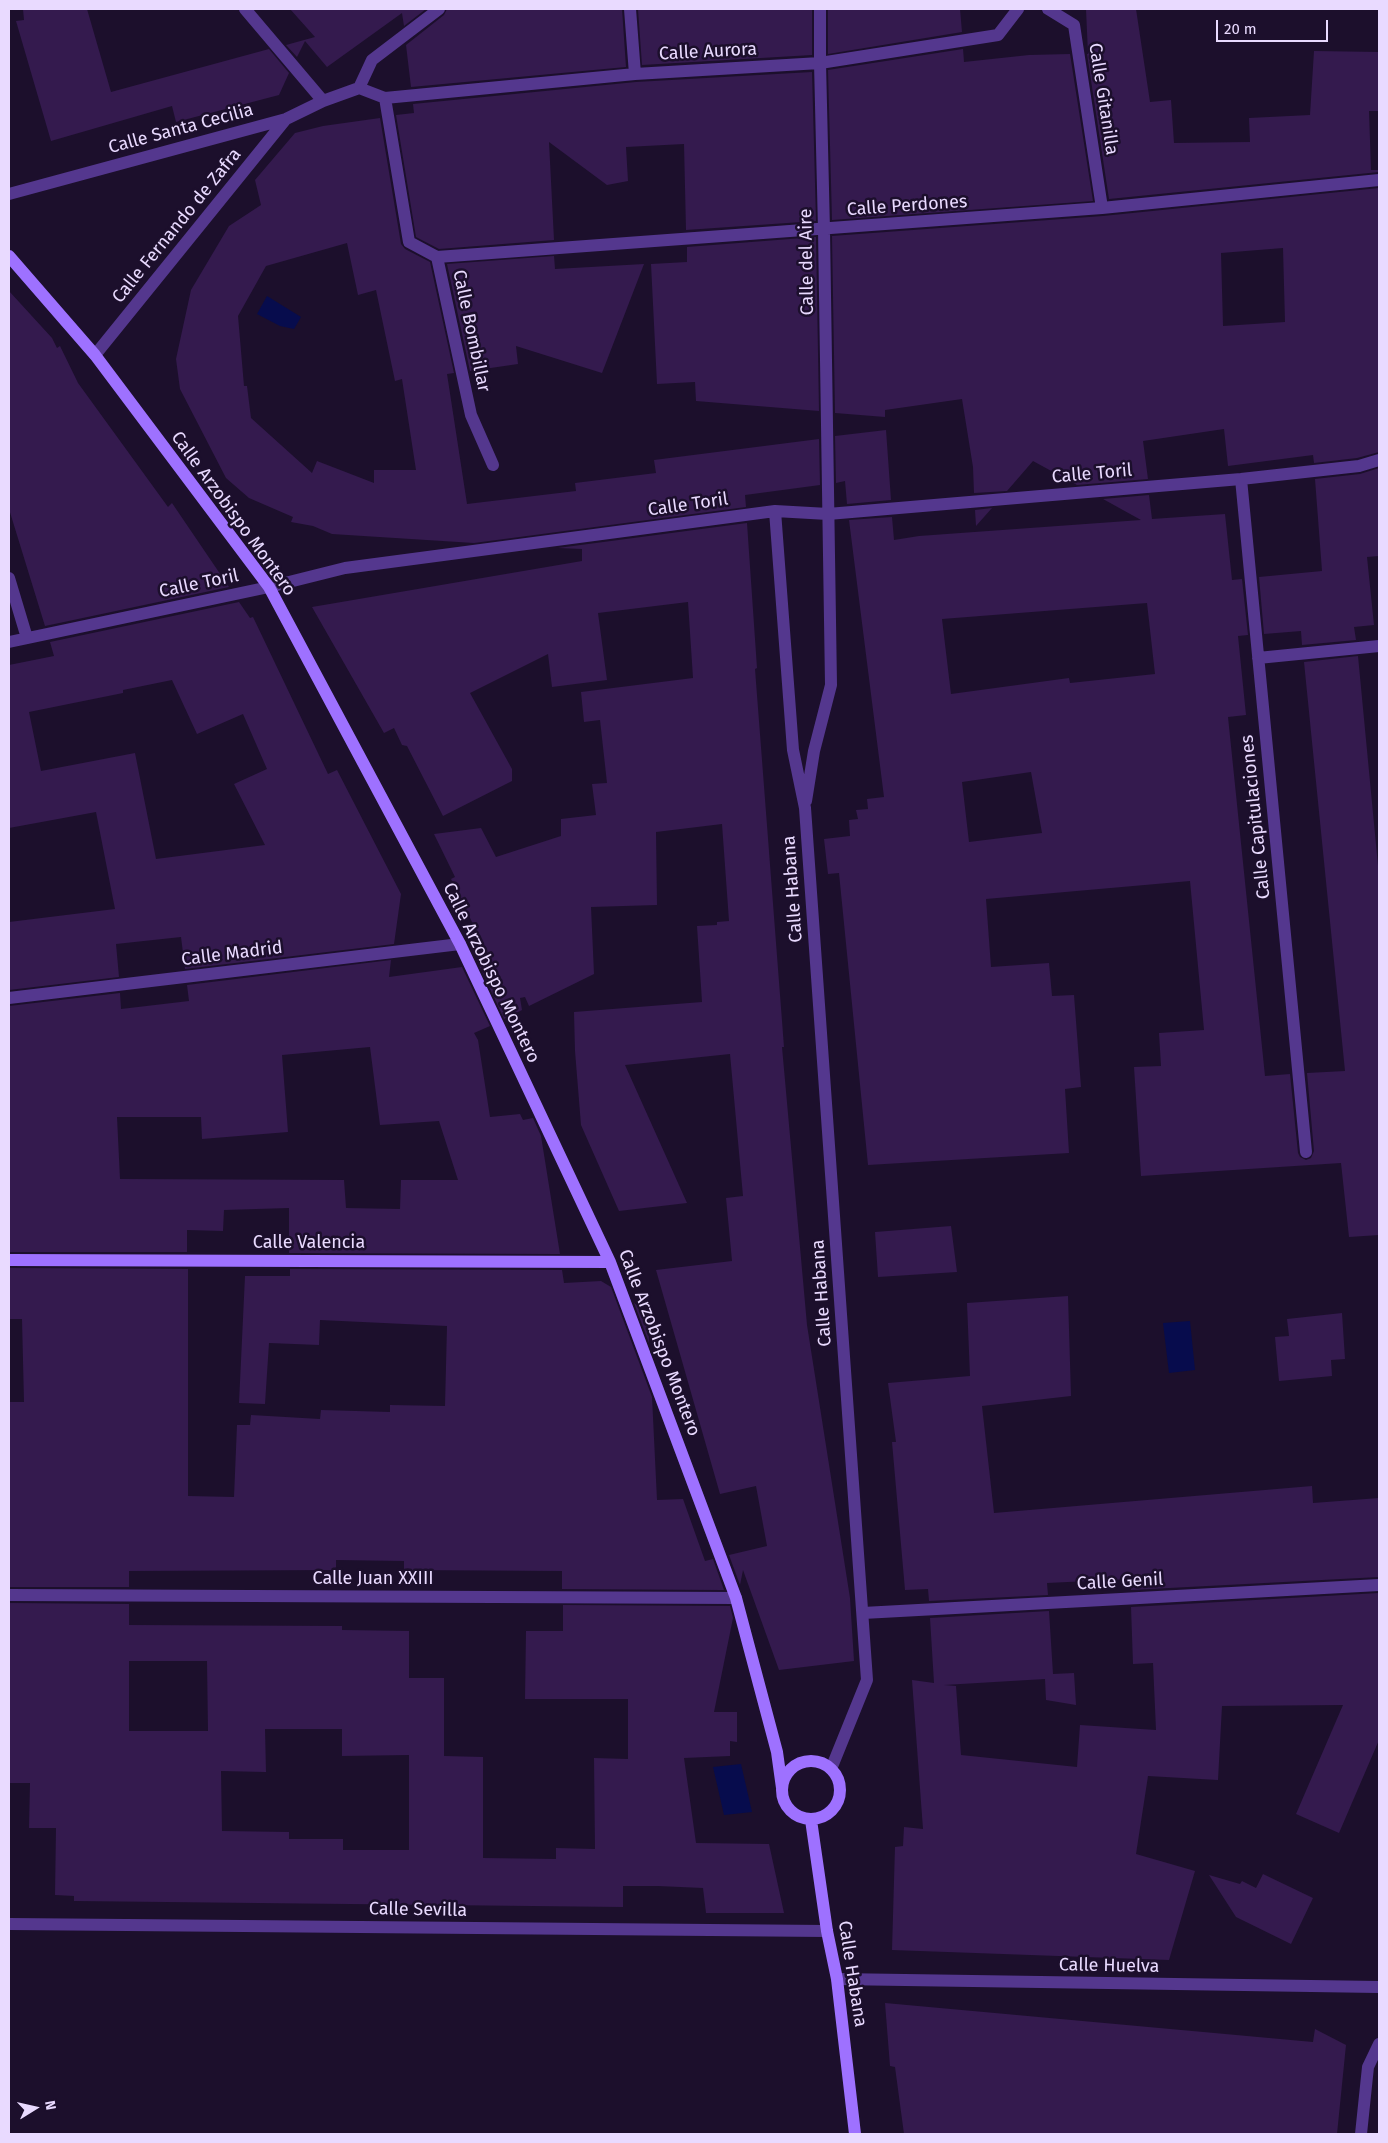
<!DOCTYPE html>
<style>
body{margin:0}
#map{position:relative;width:1388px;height:2143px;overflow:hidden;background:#1c0f2c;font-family:"Fira Sans",sans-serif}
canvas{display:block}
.frame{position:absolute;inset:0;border:10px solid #e9daff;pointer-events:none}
.north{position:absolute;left:10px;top:2083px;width:50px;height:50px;-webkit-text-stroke:4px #1c0f2c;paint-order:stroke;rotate:80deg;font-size:14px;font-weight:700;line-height:20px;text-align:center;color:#e9daff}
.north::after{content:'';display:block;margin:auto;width:18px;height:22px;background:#e9daff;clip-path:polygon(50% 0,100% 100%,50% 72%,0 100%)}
.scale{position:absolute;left:1216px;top:20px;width:112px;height:22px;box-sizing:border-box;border:2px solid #e9daff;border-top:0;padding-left:6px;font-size:15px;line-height:18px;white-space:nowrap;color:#e9daff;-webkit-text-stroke:4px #1c0f2c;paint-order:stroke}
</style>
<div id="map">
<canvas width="1388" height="2143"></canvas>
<div class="frame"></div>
<div class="north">N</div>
<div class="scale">20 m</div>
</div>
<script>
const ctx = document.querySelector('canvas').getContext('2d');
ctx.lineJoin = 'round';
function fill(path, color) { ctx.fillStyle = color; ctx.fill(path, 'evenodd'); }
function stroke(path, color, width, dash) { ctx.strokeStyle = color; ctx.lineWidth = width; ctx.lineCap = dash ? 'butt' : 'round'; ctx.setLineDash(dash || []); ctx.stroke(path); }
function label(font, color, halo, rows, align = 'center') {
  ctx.font = font + ' "Fira Sans",sans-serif'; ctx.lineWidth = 5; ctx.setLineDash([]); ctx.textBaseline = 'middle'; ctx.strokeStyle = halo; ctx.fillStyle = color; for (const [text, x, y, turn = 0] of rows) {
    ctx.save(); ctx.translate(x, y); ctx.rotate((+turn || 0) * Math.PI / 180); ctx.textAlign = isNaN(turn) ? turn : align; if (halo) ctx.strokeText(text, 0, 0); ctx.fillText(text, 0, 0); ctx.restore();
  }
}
const water = new Path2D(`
 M 267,296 L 301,317 L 294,329 L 280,326 L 257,314 Z
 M 1190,1321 L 1195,1370 L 1169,1373 L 1163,1323 Z
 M 741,1764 L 752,1812 L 724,1815 L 713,1767 Z`);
const building = new Path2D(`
 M 23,9 L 87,9 L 111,92 L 269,49 L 289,73 L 279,95 L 176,122 L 172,106 L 51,141 L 16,21 L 24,20 Z
 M 290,9 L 426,9 L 404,26 L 402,13 L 327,67 L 305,41 L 297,57 L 286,45 L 315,37 Z
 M 447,9 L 622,9 L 626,67 L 411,87 L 406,45 L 444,15 Z
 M 638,9 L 812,9 L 812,55 L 642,65 Z
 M 828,9 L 960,9 L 962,32 L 828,54 Z
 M 1086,9 L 1136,9 L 1150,102 L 1171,100 L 1174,143 L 1250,142 L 1249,118 L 1310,115 L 1314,51 L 1379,52 L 1379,111 L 1369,111 L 1371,170 L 1379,170 L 1379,172 L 1109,199 L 1087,54 L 1088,54 Z
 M 963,49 L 964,62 L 1029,55 L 1070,54 L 1093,201 L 832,220 L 828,70 Z
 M 812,72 L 816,221 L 686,230 L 684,144 L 626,147 L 628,181 L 607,185 L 549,142 L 554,240 L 439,249 L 416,237 L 396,115 L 414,113 L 413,104 L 636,82 Z
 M 380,118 L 401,244 L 405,249 L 430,262 L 454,373 L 447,374 L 467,504 L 576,491 L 575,483 L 656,473 L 654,460 L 819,439 L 820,485 L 745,495 L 746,507 L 474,543 L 332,534 L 313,526 L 291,522 L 293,517 L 249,498 L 226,478 L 180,389 L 176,359 L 191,290 L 229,226 L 261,205 L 255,180 L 295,133 L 323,126 ZM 347,243 L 358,295 L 376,290 L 395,381 L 402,379 L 416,470 L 374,470 L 374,483 L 317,461 L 312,473 L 251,418 L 247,386 L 244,386 L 238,316 L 266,266 Z
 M 1379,188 L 1379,452 L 1357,458 L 1314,463 L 1313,455 L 1228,466 L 1224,429 L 1143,441 L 1148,479 L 1077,485 L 1033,461 L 1007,491 L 974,493 L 973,467 L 962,399 L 885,410 L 885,417 L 835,413 L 832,236 L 1103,216 ZM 1283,248 L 1285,322 L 1223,326 L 1221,253 Z
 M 816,237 L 819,411 L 696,401 L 695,382 L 657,384 L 651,264 L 687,262 L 687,247 Z
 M 554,256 L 555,269 L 644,264 L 602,373 L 516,346 L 518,364 L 470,371 L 447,264 Z
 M 9,291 L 52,338 L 57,348 L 60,346 L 78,383 L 168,507 L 172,503 L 229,587 L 45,626 L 9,509 Z
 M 886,430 L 891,500 L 847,504 L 845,481 L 836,483 L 835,436 Z
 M 1379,468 L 1379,556 L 1367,557 L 1374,625 L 1354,627 L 1356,640 L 1302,645 L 1301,631 L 1264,634 L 1259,577 L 1322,571 L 1315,479 L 1360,474 Z
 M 1149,495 L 1152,519 L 1225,514 L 1232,580 L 1242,579 L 1248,635 L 1238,636 L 1246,715 L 1228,717 L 1265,1076 L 1290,1074 L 1298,1153 L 1300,1157 L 1306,1160 L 1311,1158 L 1314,1151 L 1307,1073 L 1345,1071 L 1304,662 L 1358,656 L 1379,876 L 1379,1235 L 1349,1237 L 1341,1163 L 1141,1176 L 1134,1067 L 1161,1066 L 1159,1033 L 1204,1030 L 1190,881 L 986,899 L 991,967 L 1049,963 L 1052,996 L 1074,995 L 1081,1087 L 1065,1089 L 1069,1153 L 868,1165 L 839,873 L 828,874 L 824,839 L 850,836 L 849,820 L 858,819 L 856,810 L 868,809 L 867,799 L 884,797 L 849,520 L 892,517 L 894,540 L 919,536 L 1141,520 L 1103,499 ZM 1147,603 L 1155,674 L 1070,683 L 1069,678 L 951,694 L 942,619 ZM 1031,772 L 1042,833 L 969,842 L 962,782 Z
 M 992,508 L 976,526 L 975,510 Z
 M 747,523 L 757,668 L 755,669 L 784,1047 L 782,1047 L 807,1325 L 850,1598 L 854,1661 L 779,1670 L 743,1570 L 740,1585 L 729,1555 L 767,1546 L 756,1486 L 720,1494 L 656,1270 L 732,1261 L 726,1198 L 743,1196 L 730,1054 L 625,1065 L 687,1203 L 619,1211 L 581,1125 L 575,1051 L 574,1012 L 702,1002 L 697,926 L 717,925 L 717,922 L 729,921 L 722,824 L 656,832 L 657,905 L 591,907 L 594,974 L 529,1006 L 525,997 L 520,998 L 522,1010 L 504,1019 L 479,965 L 492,963 L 451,879 L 455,877 L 434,834 L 481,828 L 496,857 L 561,836 L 561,819 L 596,815 L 592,784 L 607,783 L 600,720 L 584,722 L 581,692 L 693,678 L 688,602 L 598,613 L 607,680 L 552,687 L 548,654 L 470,693 L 512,769 L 512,781 L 443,816 L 407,746 L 402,745 L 394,728 L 384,733 L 312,607 L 582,561 L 582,549 L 558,548 Z
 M 239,602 L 250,618 L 253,617 L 328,774 L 337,770 L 401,894 L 394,944 L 185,969 L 181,937 L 116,944 L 119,977 L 9,990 L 9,922 L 115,909 L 96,812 L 9,828 L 9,665 L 54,656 L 50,642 ZM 172,680 L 197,734 L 243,714 L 267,769 L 234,784 L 265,845 L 156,859 L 135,753 L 41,771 L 29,712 L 123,693 L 123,690 Z
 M 391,960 L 389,977 L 462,967 L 490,1026 L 474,1033 L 478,1040 L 490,1117 L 520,1114 L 523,1120 L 533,1118 L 541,1136 L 560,1254 L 289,1253 L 289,1208 L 224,1210 L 223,1231 L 187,1230 L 187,1252 L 9,1252 L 9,1006 L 120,993 L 121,1009 L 189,1001 L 187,985 ZM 370,1047 L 380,1125 L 439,1121 L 458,1180 L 401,1180 L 400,1209 L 346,1208 L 344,1180 L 120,1179 L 117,1117 L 201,1117 L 202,1139 L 288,1132 L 282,1055 Z
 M 951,1226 L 957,1272 L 878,1277 L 875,1232 Z
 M 9,1268 L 188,1269 L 188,1496 L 234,1497 L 237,1425 L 250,1425 L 251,1415 L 320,1419 L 321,1410 L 390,1412 L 390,1405 L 445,1406 L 447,1326 L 320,1320 L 319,1345 L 269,1343 L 265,1404 L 239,1403 L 245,1276 L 290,1276 L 290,1269 L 562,1270 L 564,1283 L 601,1281 L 611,1287 L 652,1397 L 657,1500 L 683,1499 L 705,1561 L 713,1559 L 724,1590 L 562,1589 L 562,1571 L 404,1570 L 404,1561 L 336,1560 L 336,1570 L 129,1571 L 129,1587 L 9,1587 L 9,1402 L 24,1402 L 22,1319 L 9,1319 Z
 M 1068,1296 L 1071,1396 L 982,1406 L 994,1513 L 1312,1486 L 1313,1503 L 1379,1498 L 1379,1577 L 1131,1590 L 1130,1579 L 1047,1583 L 1048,1595 L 929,1601 L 928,1589 L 905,1590 L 892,1442 L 896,1442 L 888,1383 L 970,1376 L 967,1303 Z
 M 634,1303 L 648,1312 L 649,1343 Z
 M 1342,1313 L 1345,1359 L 1331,1360 L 1332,1376 L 1279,1381 L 1275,1337 L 1289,1336 L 1287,1319 Z
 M 1379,1593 L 1379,1740 L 1339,1833 L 1296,1814 L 1343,1705 L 1222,1706 L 1218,1780 L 1148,1776 L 1136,1854 L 1195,1871 L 1169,1960 L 892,1950 L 895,1847 L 903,1846 L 904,1827 L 923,1829 L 912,1680 L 934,1683 L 930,1618 L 1049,1611 L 1053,1674 L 1074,1673 L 1076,1705 L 1046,1700 L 1045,1679 L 944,1685 L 956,1686 L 961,1755 L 1077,1767 L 1080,1725 L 1156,1730 L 1153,1663 L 1133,1664 L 1131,1607 Z
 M 9,1603 L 129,1604 L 129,1625 L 342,1626 L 342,1630 L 409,1631 L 409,1678 L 444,1678 L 444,1756 L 483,1757 L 483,1858 L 556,1859 L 556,1848 L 595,1849 L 594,1758 L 628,1759 L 628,1699 L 525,1699 L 526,1631 L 563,1631 L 563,1605 L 730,1606 L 733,1618 L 714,1712 L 737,1712 L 737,1742 L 730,1741 L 730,1756 L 684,1758 L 696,1843 L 769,1844 L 784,1913 L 706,1913 L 703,1888 L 658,1886 L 623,1886 L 623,1907 L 74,1901 L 74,1896 L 55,1895 L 56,1828 L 29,1828 L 30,1783 L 9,1783 ZM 129,1661 L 207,1661 L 208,1731 L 129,1731 ZM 265,1729 L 342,1729 L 342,1756 L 409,1755 L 409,1850 L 343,1850 L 343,1839 L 289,1839 L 289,1832 L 222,1831 L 221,1771 L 266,1772 Z
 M 1263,1874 L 1313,1898 L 1291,1944 L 1236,1917 L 1209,1875 L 1240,1884 L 1242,1881 L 1256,1888 Z
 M 885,2003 L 1313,2042 L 1315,2029 L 1346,2045 L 1337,2134 L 904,2134 L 895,2067 L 890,2066 Z`);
const street = new Path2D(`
 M 245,9 L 323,101
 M 630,9 L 635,74
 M 1048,9 L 1074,25 L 1102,208
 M 359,88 L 372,60 L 439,9
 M 385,98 L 409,242 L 437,257 L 471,415 L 493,465
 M 9,194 L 286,119 L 323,101 L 359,88 L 385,98 L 635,74 L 820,63 L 998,35 L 1018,9
 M 437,257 L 1102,208 L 1379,180
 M 95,355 L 286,119
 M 1241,479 L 1306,1152
 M 775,511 L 793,750 L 805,808 L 867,1680 L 831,1769
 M 9,578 L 27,638
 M 9,642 L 269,587 L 345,568 L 775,511 L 828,514 L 1241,479 L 1359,466 L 1379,460
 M 1258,658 L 1379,646
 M 806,801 L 814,751 L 831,685 L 824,230 L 820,63 L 820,9
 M 9,998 L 460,944
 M 9,1595 L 736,1598
 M 863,1613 L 1379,1585
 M 9,1924 L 827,1931
 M 837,1979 L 1379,1987
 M 1361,2134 L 1368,2067 L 1379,2044`);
const secondary = new Path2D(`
 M 9,256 L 95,355 L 269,587 L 460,944 L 610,1262 L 736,1598 L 777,1752 L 782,1788
 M 9,1260 L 610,1262
 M782 1790a29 29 0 1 1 58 0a29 29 0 1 1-58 0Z
 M 811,1820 L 827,1931 L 837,1979 L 855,2134`);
const streetNames = [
 ["Calle Aurora",708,52,-3],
 ["Calle Gitanilla",1103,99,81],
 ["Calle Santa Cecilia",181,129,-15],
 ["Calle Perdones",907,206,-4],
 ["Calle Fernando de Zafra",177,226,-51],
 ["Calle del Aire",807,262,-91],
 ["Calle Bombillar",471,331,78],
 ["Calle Toril",1092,474,-5],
 ["Calle Toril",688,505,-8],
 ["Calle Arzobispo Montero",233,514,54],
 ["Calle Toril",199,584,-12],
 ["Calle Capitulaciones",1256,817,-96],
 ["Calle Habana",793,889,-94],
 ["Calle Madrid",232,954,-7],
 ["Calle Arzobispo Montero",491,973,64],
 ["Calle Valencia",309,1243],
 ["Calle Habana",822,1293,-94],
 ["Calle Arzobispo Montero",659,1343,69],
 ["Calle Juan XXIII",373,1579],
 ["Calle Genil",1120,1582,-3],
 ["Calle Sevilla",418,1910,1],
 ["Calle Huelva",1109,1966,1],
 ["Calle Habana",852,1974,81]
];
fill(water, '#070c4d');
fill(building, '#341a4e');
stroke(street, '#54378e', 12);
stroke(secondary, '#9e71ff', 12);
label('18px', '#e9daff', '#1c0f2c', streetNames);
</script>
